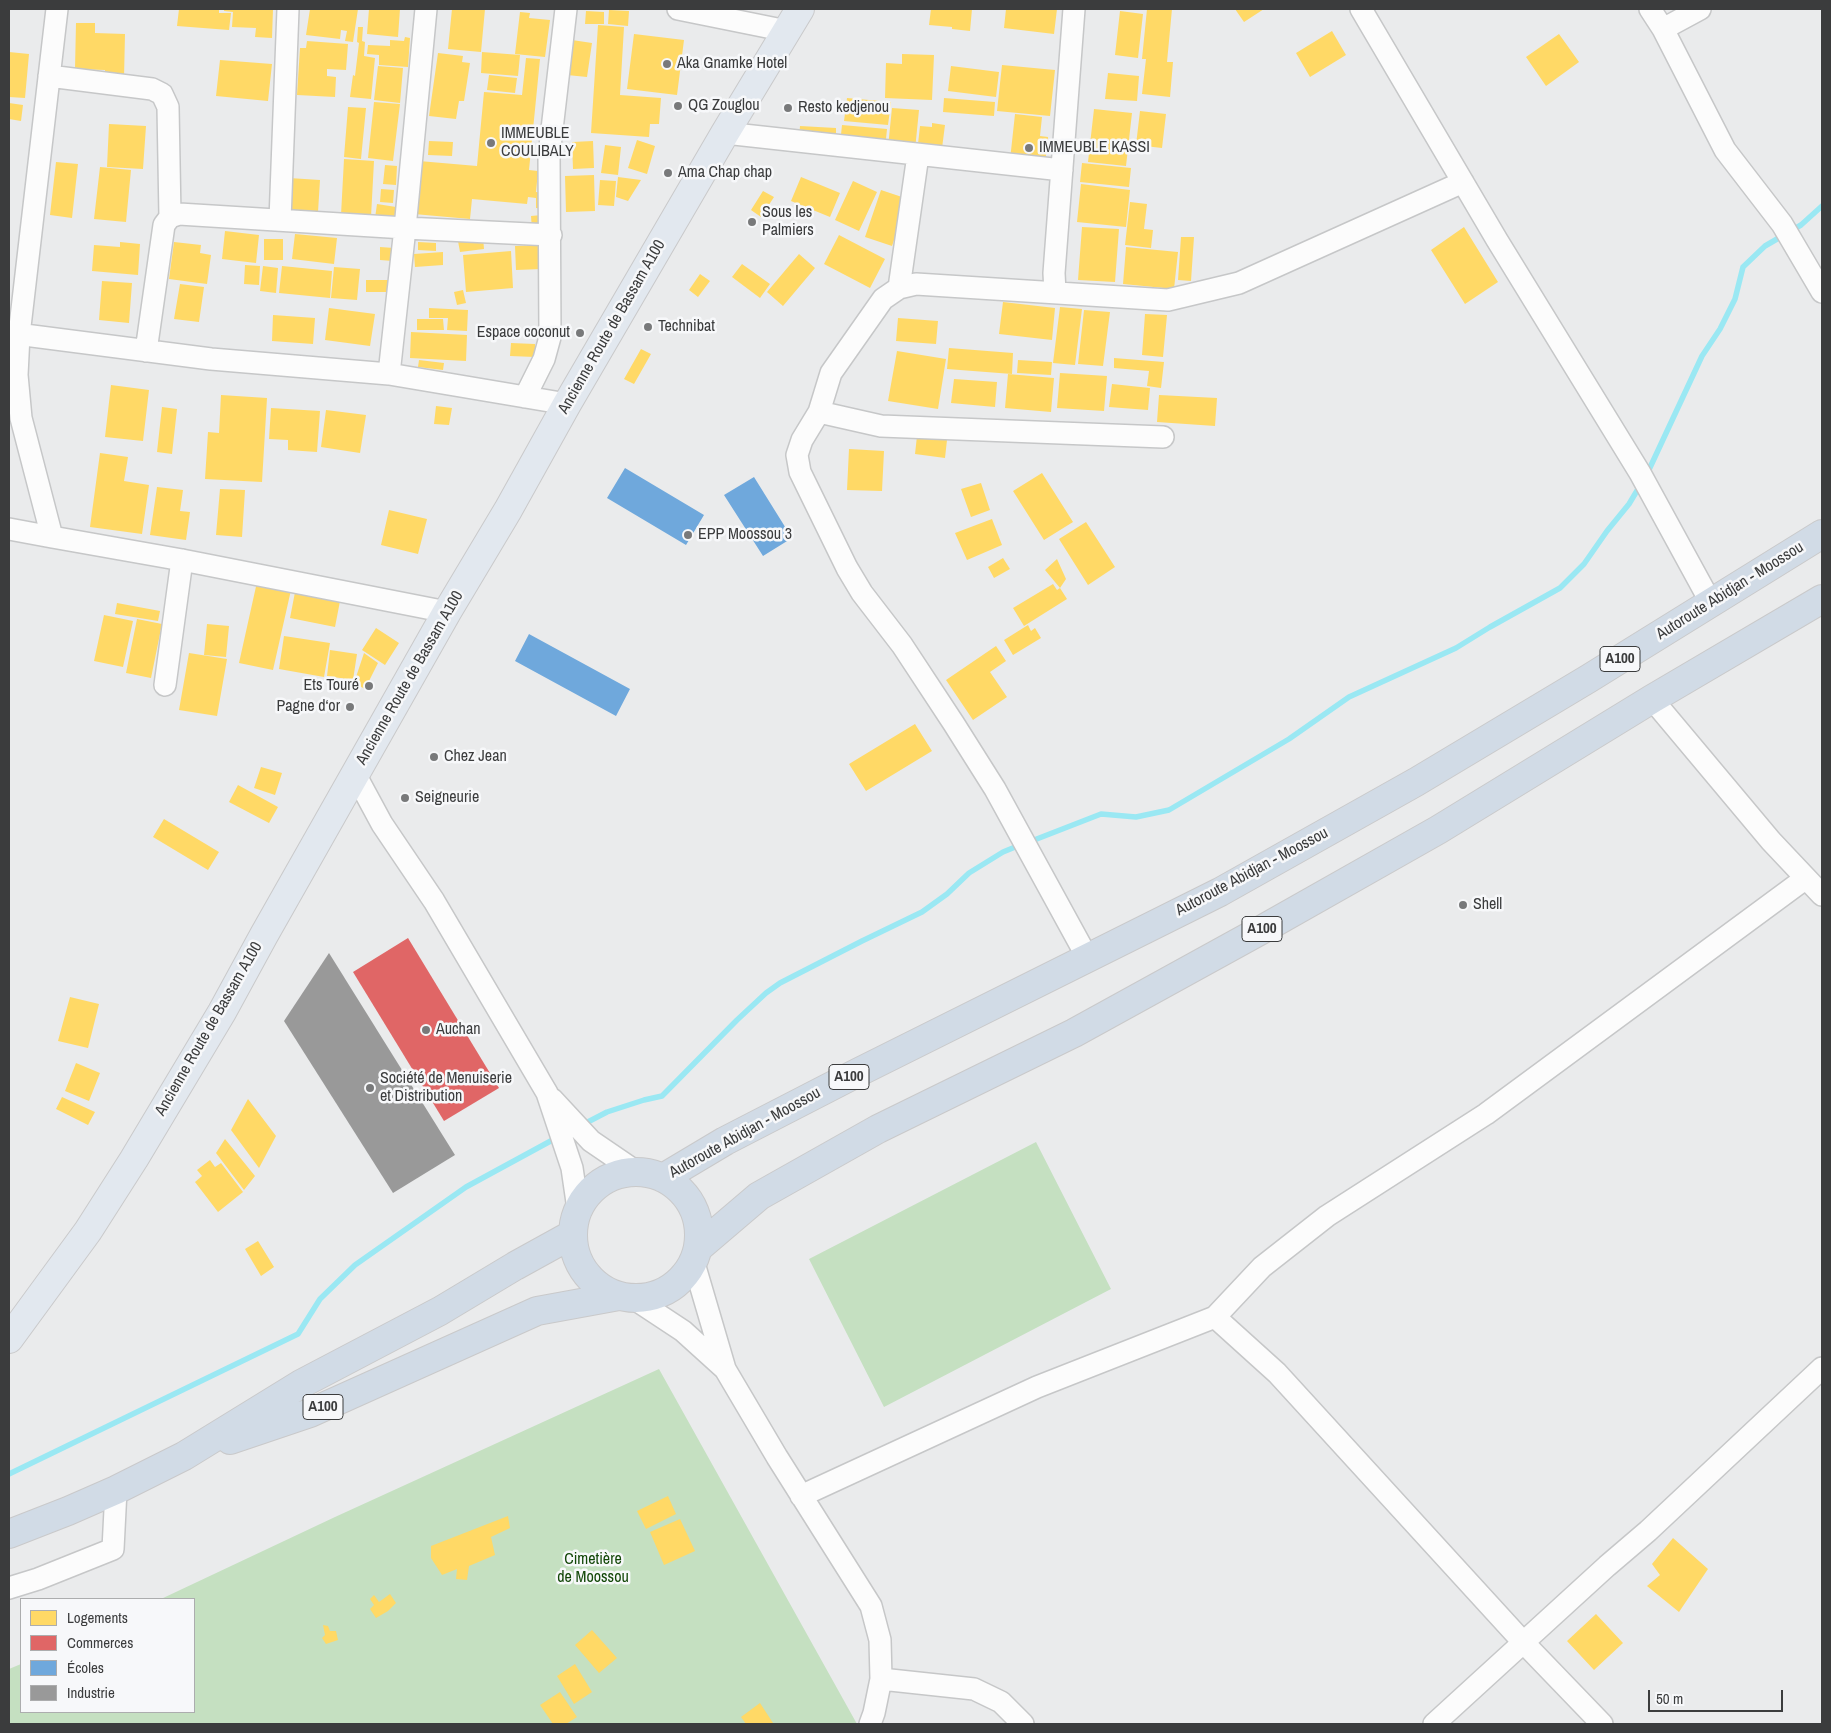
<!DOCTYPE html>
<meta charset="utf-8">
<style>
body{margin:0}
#map{position:relative;width:1831px;height:1733px;overflow:hidden;background:#eaebec;font-family:"Archivo Narrow",sans-serif}
canvas{display:block}
.frame{position:absolute;inset:0;border:10px solid #3b3c3d;pointer-events:none}
.legend{position:absolute;left:20px;top:1598px;width:175px;height:115px;box-sizing:border-box;background:#f7f8fa;border:1px solid #acadae;margin:0;padding:6px 9px;list-style:none;font-size:15px;color:#3b3c3d}
.legend li{display:flex;align-items:center;gap:10px;height:25px}
.legend b{width:25px;border:1px solid #acadae}
.scale{position:absolute;left:1648px;top:1690px;width:135px;height:22px;box-sizing:border-box;border:2px solid #3b3c3d;border-top:0;padding-left:6px;font-size:15px;line-height:18px;white-space:nowrap;color:#3b3c3d;-webkit-text-stroke:4px #f7f8fa;paint-order:stroke}
</style>
<div id="map">
<canvas width="1831" height="1733"></canvas>
<div class="frame"></div>
<ul class="legend">
<li><b style="height:14px;background:#ffd966"></b>Logements</li>
<li><b style="height:14px;background:#e06666"></b>Commerces</li>
<li><b style="height:14px;background:#6fa8dc"></b>Écoles</li>
<li><b style="height:14px;background:#999"></b>Industrie</li>
</ul>
<div class="scale">50 m</div>
</div>
<script>
const ctx = document.querySelector('canvas').getContext('2d');
ctx.lineJoin = 'round';
function fill(path, color) { ctx.fillStyle = color; ctx.fill(path, 'evenodd'); }
function stroke(path, color, width, dash) { ctx.strokeStyle = color; ctx.lineWidth = width; ctx.lineCap = dash ? 'butt' : 'round'; ctx.setLineDash(dash || []); ctx.stroke(path); }
function label(font, color, halo, rows, align = 'center') {
  ctx.font = font + ' "Archivo Narrow",sans-serif'; ctx.lineWidth = 5; ctx.setLineDash([]); ctx.textBaseline = 'middle'; ctx.strokeStyle = halo; ctx.fillStyle = color; for (const [text, x, y, turn = 0] of rows) {
    ctx.save(); ctx.translate(x, y); ctx.rotate((+turn || 0) * Math.PI / 180); ctx.textAlign = isNaN(turn) ? turn : align; if (halo) ctx.strokeText(text, 0, 0); ctx.fillText(text, 0, 0); ctx.restore();
  }
}
const green = new Path2D(`
 M 1036,1142 L 1111,1289 L 884,1407 L 809,1259 Z
 M 659,1369 L 857,1724 L 9,1724 L 9,1669 L 21,1664 L 21,1712 L 194,1712 L 194,1599 L 161,1599 L 335,1517 Z`);
const homes = new Path2D(`
 M 179,9 L 219,9 L 219,13 L 231,13 L 229,30 L 177,26 Z
 M 224,9 L 273,9 L 272,38 L 255,37 L 256,28 L 232,27 L 233,12 L 224,11 Z
 M 310,9 L 358,9 L 353,42 L 345,41 L 347,31 L 341,30 L 340,39 L 306,35 Z
 M 369,9 L 400,9 L 398,37 L 367,34 Z
 M 452,9 L 485,9 L 481,52 L 448,49 Z
 M 931,9 L 972,9 L 970,31 L 952,29 L 952,27 L 929,25 Z
 M 1006,9 L 1057,9 L 1054,34 L 1004,28 Z
 M 1147,9 L 1172,9 L 1167,62 L 1173,62 L 1170,97 L 1142,94 L 1146,59 L 1142,59 Z
 M 1235,9 L 1264,9 L 1244,22 Z
 M 609,10 L 629,11 L 628,26 L 608,24 Z
 M 586,11 L 604,12 L 604,24 L 585,24 Z
 M 1120,11 L 1143,14 L 1138,58 L 1115,55 Z
 M 520,12 L 530,13 L 529,18 L 550,20 L 545,57 L 515,54 Z
 M 76,23 L 95,23 L 95,33 L 125,34 L 124,78 L 105,77 L 105,70 L 75,69 Z
 M 598,25 L 624,27 L 620,95 L 661,98 L 659,124 L 650,124 L 649,137 L 591,133 Z
 M 358,27 L 363,27 L 362,41 L 365,42 L 364,56 L 375,58 L 371,99 L 350,97 L 353,75 L 355,76 L 359,43 L 357,42 Z
 M 1332,31 L 1346,55 L 1310,77 L 1296,53 Z
 M 634,34 L 684,40 L 677,95 L 627,89 Z
 M 1559,34 L 1579,62 L 1546,86 L 1526,57 Z
 M 405,37 L 410,38 L 408,67 L 379,65 L 379,55 L 367,54 L 368,45 L 390,46 L 390,40 L 404,41 Z
 M 572,40 L 592,43 L 587,77 L 567,75 Z
 M 307,41 L 348,44 L 346,70 L 327,69 L 327,76 L 336,77 L 335,97 L 297,95 L 300,48 L 306,48 Z
 M 9,52 L 29,54 L 25,98 L 9,97 Z
 M 482,52 L 520,55 L 518,76 L 481,73 Z
 M 438,53 L 463,56 L 462,62 L 470,63 L 464,101 L 459,101 L 456,119 L 429,116 Z
 M 902,54 L 934,55 L 932,100 L 885,98 L 886,63 L 902,64 Z
 M 526,58 L 540,59 L 529,170 L 538,171 L 536,192 L 548,193 L 547,209 L 536,208 L 536,198 L 528,197 L 527,204 L 472,199 L 470,219 L 414,214 L 419,161 L 477,166 L 484,92 L 522,95 Z
 M 220,60 L 272,64 L 268,101 L 216,96 Z
 M 1002,65 L 1055,70 L 1050,116 L 997,111 Z
 M 378,66 L 403,68 L 400,103 L 374,100 Z
 M 951,66 L 999,72 L 996,97 L 948,91 Z
 M 1108,73 L 1139,76 L 1137,101 L 1105,99 Z
 M 489,75 L 517,78 L 515,93 L 487,90 Z
 M 847,98 L 891,102 L 888,125 L 844,121 Z
 M 944,98 L 995,102 L 994,116 L 943,112 Z
 M 374,102 L 400,104 L 393,161 L 368,158 Z
 M 9,103 L 23,105 L 21,121 L 9,119 Z
 M 348,107 L 366,108 L 361,159 L 344,157 Z
 M 892,108 L 919,110 L 915,150 L 888,147 Z
 M 1094,109 L 1132,113 L 1126,166 L 1088,162 Z
 M 1140,111 L 1166,114 L 1162,148 L 1136,145 Z
 M 1015,114 L 1042,117 L 1040,136 L 1048,137 L 1045,164 L 1010,160 Z
 M 932,123 L 945,125 L 941,156 L 917,153 L 920,126 L 932,127 Z
 M 109,124 L 146,126 L 143,169 L 107,167 Z
 M 842,125 L 887,129 L 885,149 L 840,144 Z
 M 800,126 L 836,128 L 836,140 L 799,138 Z
 M 637,140 L 655,146 L 647,174 L 628,168 Z
 M 429,141 L 453,142 L 452,156 L 428,155 Z
 M 593,141 L 594,168 L 573,169 L 572,142 Z
 M 605,145 L 621,147 L 618,175 L 601,173 Z
 M 344,159 L 374,161 L 371,217 L 341,215 Z
 M 56,162 L 78,164 L 72,218 L 50,215 Z
 M 1082,163 L 1131,168 L 1129,187 L 1080,182 Z
 M 385,165 L 397,166 L 396,185 L 383,184 Z
 M 100,167 L 131,170 L 126,222 L 94,219 Z
 M 594,175 L 595,211 L 566,212 L 565,176 Z
 M 618,177 L 641,180 L 628,201 L 616,197 Z
 M 801,177 L 840,193 L 830,217 L 791,201 Z
 M 289,178 L 320,180 L 318,212 L 287,210 Z
 M 600,180 L 616,181 L 614,206 L 598,205 Z
 M 853,181 L 877,192 L 859,231 L 835,220 Z
 M 1081,184 L 1130,190 L 1126,227 L 1077,222 Z
 M 381,189 L 394,190 L 393,203 L 380,202 Z
 M 881,190 L 908,199 L 892,246 L 865,237 Z
 M 763,191 L 774,197 L 761,217 L 751,210 Z
 M 1130,202 L 1147,204 L 1144,229 L 1153,230 L 1151,248 L 1125,245 Z
 M 377,204 L 396,207 L 394,220 L 375,218 Z
 M 542,215 L 543,230 L 532,230 L 531,216 Z
 M 1082,227 L 1119,229 L 1115,282 L 1078,280 Z
 M 1464,227 L 1498,282 L 1465,304 L 1431,250 Z
 M 225,231 L 259,235 L 256,263 L 222,259 Z
 M 295,234 L 337,238 L 334,264 L 292,259 Z
 M 839,235 L 885,259 L 870,288 L 824,264 Z
 M 483,237 L 484,249 L 460,252 L 458,241 Z
 M 1181,237 L 1194,237 L 1191,281 L 1178,280 Z
 M 264,239 L 283,239 L 283,260 L 264,260 Z
 M 120,242 L 140,244 L 138,275 L 92,271 L 94,245 L 120,247 Z
 M 174,242 L 201,245 L 200,253 L 211,255 L 207,284 L 169,279 Z
 M 418,242 L 436,243 L 436,251 L 418,250 Z
 M 541,245 L 542,269 L 516,270 L 515,246 Z
 M 380,247 L 394,248 L 393,261 L 380,260 Z
 M 1126,247 L 1178,252 L 1174,289 L 1123,284 Z
 M 511,251 L 513,288 L 466,292 L 463,255 Z
 M 443,252 L 443,265 L 415,267 L 414,254 Z
 M 799,254 L 815,268 L 783,306 L 767,292 Z
 M 742,264 L 770,284 L 760,298 L 732,277 Z
 M 245,265 L 260,266 L 259,285 L 244,284 Z
 M 263,266 L 278,268 L 276,293 L 260,291 Z
 M 282,266 L 332,271 L 330,298 L 279,293 Z
 M 334,267 L 360,269 L 357,300 L 331,298 Z
 M 700,274 L 710,281 L 698,297 L 689,290 Z
 M 366,280 L 389,280 L 389,292 L 366,292 Z
 M 102,281 L 132,283 L 129,323 L 99,320 Z
 M 180,284 L 204,287 L 199,322 L 174,319 Z
 M 463,290 L 466,303 L 457,305 L 454,292 Z
 M 1003,302 L 1055,308 L 1052,340 L 999,334 Z
 M 1060,307 L 1082,309 L 1075,365 L 1053,363 Z
 M 329,308 L 375,314 L 370,346 L 325,340 Z
 M 429,308 L 468,310 L 467,331 L 447,330 L 448,318 L 429,318 Z
 M 1084,310 L 1110,312 L 1103,366 L 1078,364 Z
 M 1145,314 L 1167,315 L 1163,357 L 1142,355 Z
 M 273,315 L 315,318 L 313,344 L 272,341 Z
 M 898,318 L 938,321 L 936,344 L 896,341 Z
 M 417,319 L 443,319 L 444,330 L 417,330 Z
 M 411,332 L 467,335 L 466,361 L 410,358 Z
 M 511,343 L 535,344 L 535,357 L 510,356 Z
 M 949,348 L 1013,353 L 1012,374 L 947,369 Z
 M 641,349 L 651,354 L 634,384 L 624,379 Z
 M 897,351 L 946,359 L 938,409 L 888,401 Z
 M 1114,358 L 1164,362 L 1161,388 L 1147,386 L 1149,371 L 1114,368 Z
 M 419,360 L 444,363 L 443,370 L 418,367 Z
 M 1018,360 L 1052,362 L 1051,375 L 1017,373 Z
 M 1060,373 L 1107,376 L 1104,411 L 1057,408 Z
 M 1008,374 L 1054,378 L 1051,412 L 1005,408 Z
 M 954,379 L 997,382 L 995,407 L 951,403 Z
 M 1112,384 L 1150,388 L 1148,410 L 1109,407 Z
 M 111,385 L 149,390 L 143,441 L 105,437 Z
 M 221,395 L 267,398 L 262,482 L 205,479 L 208,432 L 219,433 Z
 M 1159,395 L 1217,398 L 1215,426 L 1157,422 Z
 M 436,406 L 452,408 L 449,425 L 434,424 Z
 M 162,407 L 177,409 L 172,454 L 157,452 Z
 M 271,408 L 320,411 L 317,452 L 288,450 L 288,440 L 269,439 Z
 M 326,410 L 366,415 L 360,453 L 321,447 Z
 M 917,436 L 947,440 L 945,458 L 915,454 Z
 M 849,449 L 884,451 L 882,491 L 847,490 Z
 M 100,453 L 128,457 L 124,481 L 149,485 L 142,534 L 90,527 Z
 M 1042,473 L 1073,522 L 1044,540 L 1013,491 Z
 M 981,483 L 990,510 L 971,517 L 961,489 Z
 M 157,487 L 183,490 L 180,511 L 190,512 L 186,540 L 150,535 Z
 M 220,489 L 245,490 L 242,537 L 216,535 Z
 M 389,510 L 427,519 L 418,554 L 381,545 Z
 M 992,519 L 1002,545 L 967,560 L 955,533 Z
 M 1086,522 L 1115,567 L 1088,585 L 1059,539 Z
 M 1003,558 L 1010,569 L 994,578 L 988,567 Z
 M 1057,559 L 1066,579 L 1060,588 L 1045,570 Z
 M 257,582 L 291,590 L 273,670 L 239,663 Z
 M 1053,584 L 1057,590 L 1060,588 L 1067,599 L 1024,626 L 1013,608 Z
 M 296,587 L 341,596 L 335,627 L 290,618 Z
 M 117,603 L 160,611 L 158,621 L 115,614 Z
 M 104,615 L 133,621 L 123,667 L 94,661 Z
 M 137,619 L 162,624 L 151,678 L 126,673 Z
 M 207,624 L 229,626 L 226,657 L 204,655 Z
 M 1028,625 L 1031,631 L 1035,628 L 1041,638 L 1013,655 L 1004,640 Z
 M 376,628 L 399,643 L 385,665 L 362,650 Z
 M 284,636 L 330,643 L 324,677 L 279,669 Z
 M 996,646 L 1006,661 L 990,672 L 1007,697 L 973,720 L 946,680 Z
 M 330,650 L 357,654 L 353,680 L 327,676 Z
 M 189,653 L 227,659 L 217,716 L 179,710 Z
 M 364,653 L 378,663 L 365,689 L 354,683 Z
 M 915,724 L 932,751 L 866,791 L 849,764 Z
 M 261,767 L 282,773 L 275,795 L 254,788 Z
 M 238,785 L 278,807 L 269,823 L 229,802 Z
 M 164,819 L 219,852 L 208,870 L 153,837 Z
 M 70,997 L 99,1004 L 88,1048 L 58,1041 Z
 M 76,1063 L 100,1073 L 89,1101 L 65,1091 Z
 M 62,1097 L 95,1112 L 88,1125 L 56,1109 Z
 M 248,1099 L 276,1136 L 259,1168 L 231,1130 Z
 M 225,1139 L 255,1176 L 244,1190 L 216,1153 Z
 M 210,1160 L 215,1167 L 221,1163 L 243,1192 L 218,1212 L 195,1182 L 202,1176 L 197,1170 Z
 M 258,1241 L 274,1267 L 261,1276 L 245,1249 Z
 M 668,1496 L 676,1514 L 646,1529 L 637,1511 Z
 M 508,1516 L 510,1528 L 491,1537 L 495,1555 L 469,1566 L 467,1580 L 456,1579 L 457,1569 L 442,1575 L 431,1558 L 431,1546 Z
 M 680,1519 L 695,1551 L 664,1565 L 650,1532 Z
 M 1673,1538 L 1708,1569 L 1679,1612 L 1647,1586 L 1660,1575 L 1652,1564 Z
 M 390,1594 L 396,1603 L 388,1611 L 376,1618 L 370,1609 L 374,1605 L 370,1599 L 374,1595 L 379,1602 Z
 M 1596,1614 L 1623,1643 L 1594,1670 L 1567,1641 Z
 M 323,1625 L 328,1626 L 330,1631 L 336,1631 L 338,1640 L 326,1644 L 322,1638 L 325,1635 Z
 M 592,1630 L 617,1658 L 599,1673 L 575,1645 Z
 M 575,1664 L 592,1692 L 574,1704 L 557,1676 Z
 M 560,1692 L 577,1717 L 566,1724 L 553,1724 L 540,1705 Z
 M 760,1703 L 773,1723 L 771,1724 L 746,1724 L 741,1717 Z`);
const shops = new Path2D(`
 M 408,938 L 499,1088 L 444,1121 L 353,972 Z`);
const schools = new Path2D(`
 M 625,468 L 704,515 L 686,545 L 607,498 Z
 M 754,477 L 792,538 L 763,556 L 724,495 Z
 M 529,634 L 630,689 L 616,716 L 515,661 Z`);
const industry = new Path2D(`
 M 329,953 L 455,1155 L 393,1193 L 284,1021 Z`);
const stream = new Path2D(`
 M 1647,474 L 1702,356 L 1720,329 L 1735,299 L 1743,267 L 1765,246 L 1801,225 L 1822,206
 M 1029,842 L 1101,814 L 1136,817 L 1169,810 L 1289,739 L 1349,697 L 1456,648 L 1490,627 L 1560,588 L 1584,564 L 1607,531 L 1629,504 L 1641,484
 M 582,1125 L 607,1112 L 644,1100 L 662,1096 L 737,1020 L 766,993 L 780,983 L 862,941 L 922,912 L 947,894 L 969,873 L 1003,852 L 1020,845
 M 9,1474 L 298,1334 L 320,1299 L 355,1265 L 466,1187 L 558,1137`);
const minor = new Path2D(`
 M 57,9 L 19,335 L 17,375 L 21,418 L 52,537 L 182,560 L 447,612
 M 678,9 L 787,31
 M 1361,9 L 1497,240 L 1640,473 L 1711,603
 M 1650,9 L 1663,29 L 1700,9
 M 1663,29 L 1725,150 L 1782,224 L 1822,292
 M 49,76 L 152,89 L 162,94 L 168,107 L 170,217
 M 725,133 L 1062,170
 M 280,220 L 288,9
 M 899,288 L 918,155
 M 1055,292 L 1054,273 L 1074,9
 M 9,333 L 211,359 L 389,374 L 567,404
 M 146,351 L 164,225 L 170,217 L 179,214 L 405,228 L 551,235
 M 389,374 L 405,228 L 426,9
 M 525,397 L 544,359 L 550,337 L 549,155 L 566,9
 M 819,412 L 881,426 L 1163,437
 M 9,529 L 52,537
 M 165,685 L 182,560
 M 1652,699 L 1771,841 L 1822,895
 M 355,774 L 382,824 L 434,901 L 547,1093 L 572,1168 L 578,1209
 M 1087,957 L 995,789 L 954,724 L 902,645 L 862,593 L 847,568 L 800,472 L 797,455 L 802,440 L 819,412 L 831,373 L 883,299 L 899,288 L 916,284 L 1168,300 L 1239,283 L 1463,182
 M 552,1099 L 591,1141 L 635,1171
 M 693,1260 L 725,1369 L 777,1457 L 871,1606 L 880,1640 L 881,1679 L 874,1713 L 870,1724
 M 633,1298 L 683,1331 L 725,1369
 M 1215,1317 L 1277,1373 L 1523,1642 L 1602,1724
 M 801,1496 L 1037,1387 L 1215,1317 L 1262,1267 L 1327,1216 L 1486,1114 L 1806,878
 M 9,1588 L 38,1579 L 113,1549 L 116,1490
 M 881,1679 L 974,1689 L 1001,1702 L 1023,1724
 M 1434,1724 L 1607,1566 L 1648,1531 L 1822,1368`);
const major = new Path2D(`
 M 9,1339 L 88,1231 L 134,1159 L 222,1012 L 264,935 L 447,612 L 508,510 L 567,404 L 725,133 L 800,9`);
const highway = new Path2D(`
 M573 1235a63 63 0 1 1 126 0a63 63 0 1 1-126 0Z
 M 663,1178 L 725,1141 L 857,1073 L 1220,892 L 1416,782 L 1588,679 L 1822,534
 M 698,1248 L 759,1196 L 878,1129 L 1074,1033 L 1263,929 L 1438,830 L 1652,699 L 1822,599
 M 230,1440 L 310,1413 L 537,1311 L 619,1296
 M 9,1534 L 68,1511 L 116,1490 L 184,1456 L 301,1384 L 440,1311 L 515,1266 L 573,1234`);
const markers = [
 [667,64,5,"#78797a"],
 [678,106,5,"#78797a"],
 [788,108,5,"#78797a"],
 [491,143,5,"#78797a"],
 [1029,148,5,"#78797a"],
 [668,173,5,"#78797a"],
 [752,222,5,"#78797a"],
 [648,327,5,"#78797a"],
 [580,333,5,"#78797a"],
 [688,535,5,"#78797a"],
 [369,686,5,"#78797a"],
 [350,707,5,"#78797a"],
 [434,757,5,"#78797a"],
 [405,798,5,"#78797a"],
 [1463,905,5,"#78797a"],
 [426,1030,5,"#78797a"],
 [370,1088,5,"#78797a"]
];
const shields = [
 [1620,659,40],
 [1262,929,40],
 [849,1077,40],
 [323,1407,40]
];
const shieldNames = [
 ["A100",1620,659],
 ["A100",1262,929],
 ["A100",849,1077],
 ["A100",323,1407]
];
const poiNames = [
 ["Aka Gnamke Hotel",677,64],
 ["QG Zouglou",688,106],
 ["Resto kedjenou",798,108],
 ["IMMEUBLE",501,134],
 ["COULIBALY",501,152],
 ["IMMEUBLE KASSI",1039,148],
 ["Ama Chap chap",678,173],
 ["Sous les",762,213],
 ["Palmiers",762,231],
 ["Technibat",658,327],
 ["Espace coconut",570,333,"right"],
 ["EPP Moossou 3",698,535],
 ["Ets Touré",359,686,"right"],
 ["Pagne d‘or",340,707,"right"],
 ["Chez Jean",444,757],
 ["Seigneurie",415,798],
 ["Shell",1473,905],
 ["Auchan",436,1030],
 ["Société de Menuiserie",380,1079],
 ["et Distribution",380,1097]
];
const streetNames = [
 ["Ancienne Route de Bassam A100",612,327,-60],
 ["Autoroute Abidjan - Moossou",1730,591,-32],
 ["Ancienne Route de Bassam A100",410,678,-60],
 ["Autoroute Abidjan - Moossou",1252,872,-28],
 ["Ancienne Route de Bassam A100",209,1029,-60],
 ["Autoroute Abidjan - Moossou",745,1133,-29]
];
const parkNames = [
 ["Cimetière",593,1560],
 ["de Moossou",593,1578]
];
fill(green, '#c5e0c1');
fill(homes, '#ffd966');
fill(shops, '#e06666');
fill(schools, '#6fa8dc');
fill(industry, '#999');
stroke(stream, '#9ae8f3', 5.5);
stroke(minor, '#c6c7c8', 24);
stroke(major, '#c9c9ca', 30);
stroke(highway, '#c9c9ca', 30);
stroke(minor, '#fcfcfc', 21);
stroke(major, '#e2e8ef', 28);
stroke(highway, '#d1dbe6', 28);
for (const [x, y, r, color] of markers) { const dot = new Path2D(); dot.arc(x, y, r, 0, 2 * Math.PI); ctx.fillStyle = color; ctx.fill(dot); stroke(dot, '#f7f8fa', 2); }
for (const [x, y, w] of shields) { const box = new Path2D(); box.roundRect(x - w / 2, y - 12.5, w, 25, 4); ctx.fillStyle = '#f7f8fa'; ctx.fill(box); stroke(box, '#3b3c3d', 1); }
label('bold 15px', '#3b3c3d', null, shieldNames);
label('16px', '#3b3c3d', '#f7f8fa', poiNames, 'left');
label('16px', '#3b3c3d', '#f7f8fa', streetNames);
label('16px', '#124707', '#f7f8fa', parkNames);
</script>
